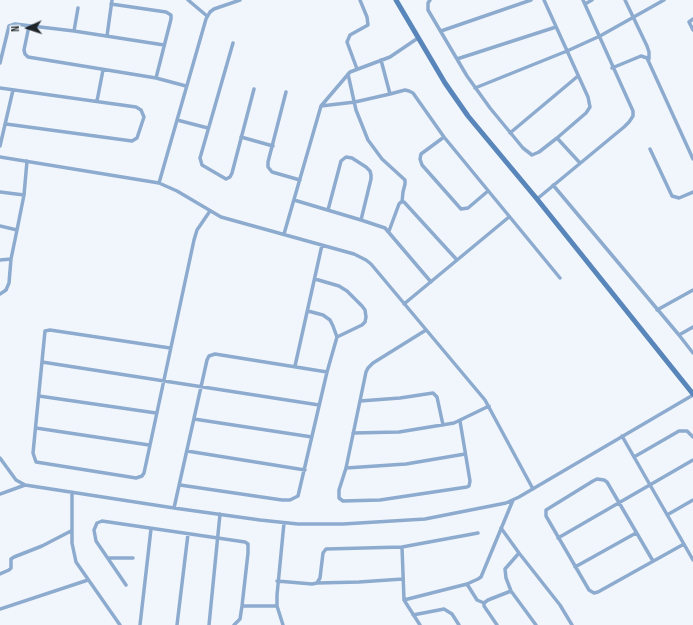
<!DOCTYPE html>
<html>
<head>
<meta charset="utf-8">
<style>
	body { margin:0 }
	#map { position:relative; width:693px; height:625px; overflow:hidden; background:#f1f6fc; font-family:"Sofia Sans Condensed",sans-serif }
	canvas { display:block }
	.north { position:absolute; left:8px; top:8px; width:40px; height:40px; -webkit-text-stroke:3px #f1f6fc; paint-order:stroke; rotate:267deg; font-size:11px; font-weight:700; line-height:16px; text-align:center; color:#1f2429 }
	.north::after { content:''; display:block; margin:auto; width:14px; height:18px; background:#1f2429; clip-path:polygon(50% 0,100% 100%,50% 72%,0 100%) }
</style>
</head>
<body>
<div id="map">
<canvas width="693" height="625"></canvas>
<div class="north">N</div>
</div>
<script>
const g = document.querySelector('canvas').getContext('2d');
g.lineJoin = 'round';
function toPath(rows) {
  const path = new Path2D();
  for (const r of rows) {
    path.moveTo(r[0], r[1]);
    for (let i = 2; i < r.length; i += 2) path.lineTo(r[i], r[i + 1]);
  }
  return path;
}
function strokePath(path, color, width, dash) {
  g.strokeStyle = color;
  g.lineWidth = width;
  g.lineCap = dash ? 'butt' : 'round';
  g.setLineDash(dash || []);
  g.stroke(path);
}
const street = toPath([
	[188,0,207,16],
	[430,0,428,3,428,10,467,76,490,108,523,148,532,155,539,152,557,138,586,113,590,107,588,97,544,0],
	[625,0,647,46,649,52,649,59],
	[111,4,166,12,171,15,171,19,156,78],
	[585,4,592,0],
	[693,19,689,22,693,30],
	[29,26,24,50,25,54,28,57,156,78,186,86],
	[74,31,78,8],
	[441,31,531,0],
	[107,36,112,0],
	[233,43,200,158,202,165,226,179,230,177,232,173,254,89],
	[457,59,556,27],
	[381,60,390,94,405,90,409,91,413,93,444,137,560,278],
	[0,63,9,26,15,24,74,31,164,45],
	[612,68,641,56,647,58,693,159],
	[357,69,347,42,350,35,368,25,367,17,360,0],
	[348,74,356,110,368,140,382,159,405,180,405,184,403,192,402,202],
	[0,88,136,107,141,110,144,117,137,138,132,141,6,124],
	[475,88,567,51,600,36,664,0],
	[286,92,268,162,268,167,272,172,300,180],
	[97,101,103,70],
	[321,106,355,102,390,94],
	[177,120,208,128],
	[510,133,578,76],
	[241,137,273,146],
	[444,137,421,154,420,159,422,165,461,209,468,208,488,191],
	[557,138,580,163],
	[0,146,13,90],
	[650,149,672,196,679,198,693,192],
	[0,157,159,183,177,191,221,217,354,254,366,260,371,264,485,400,533,489],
	[159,183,206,19,210,12,214,9,240,0],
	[553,185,679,335,693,353],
	[0,192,24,195],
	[537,199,624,127,629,122,633,116,633,111,583,0],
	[294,200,361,220,385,228,431,282],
	[328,210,341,161,346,157,352,158,366,167,370,171,371,175,371,179,361,220],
	[0,226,17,230,24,195,27,161],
	[389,231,399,204,401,202,404,202,457,260],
	[284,234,321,106,350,72,390,57,418,38],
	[0,260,11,259],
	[0,294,6,290,9,283,11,259,17,230],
	[404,304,509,217],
	[657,310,693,290],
	[308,311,323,315,330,320,333,326,337,337],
	[426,330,373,363,368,368,366,372,346,468,339,490,339,498,343,501,380,500,467,487,469,486,470,481,460,421],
	[679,335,693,327],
	[170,348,50,330,45,331,33,453,36,462,130,477,136,478,142,476,144,473,194,240,197,230,210,211],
	[42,362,319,405],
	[295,366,322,245],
	[39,396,156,413],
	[360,401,400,398,433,393,437,397,443,425],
	[194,419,312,437],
	[36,428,149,445],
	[353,433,399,432,454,423,489,406],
	[622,436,693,560],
	[187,451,305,470],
	[634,457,679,431,687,431,693,437],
	[0,458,16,480,25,485,174,508,260,520,298,524,343,524,425,519,506,503,519,497,693,395],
	[346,468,406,464,465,454],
	[180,485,282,500,290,500,298,496,327,372,337,337,362,325,365,322,366,317,365,310,362,306,347,291,339,286,315,279],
	[72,492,72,543,76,562,120,625],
	[0,494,25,485],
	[174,508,207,360,209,356,215,354,327,372],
	[667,515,693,500],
	[501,528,519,553],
	[558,538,693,460],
	[402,547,404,600,420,625],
	[108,558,133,558],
	[653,561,607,482,604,480,597,479,593,481,546,510,546,516,589,590,594,593,598,592,684,544],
	[575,567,636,533],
	[0,574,9,570,11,568,11,559,14,557,42,546,71,531],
	[277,581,312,584,317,583,320,578,323,553,326,549,402,547,478,533],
	[317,583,359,582,403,579],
	[467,584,477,600,484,603],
	[126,585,96,541,94,530,97,523,102,521,245,542,248,544,248,553,242,606,240,619,234,625],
	[404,600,467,584,478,579,481,577,513,500],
	[242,606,277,606],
	[0,609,88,580],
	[413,615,444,609,452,614,459,625],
	[140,625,151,529],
	[177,625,188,534],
	[209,625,220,514],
	[283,625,277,606,277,595,284,523],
	[497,625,484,606,484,603,488,600,511,591],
	[536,625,511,591,506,578,505,569,519,553,560,605,572,625]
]);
const secondary = toPath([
	[396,0,445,83,468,116,537,199,693,394]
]);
strokePath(street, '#8dabcf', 3.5);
strokePath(secondary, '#5986ba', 5);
</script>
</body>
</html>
